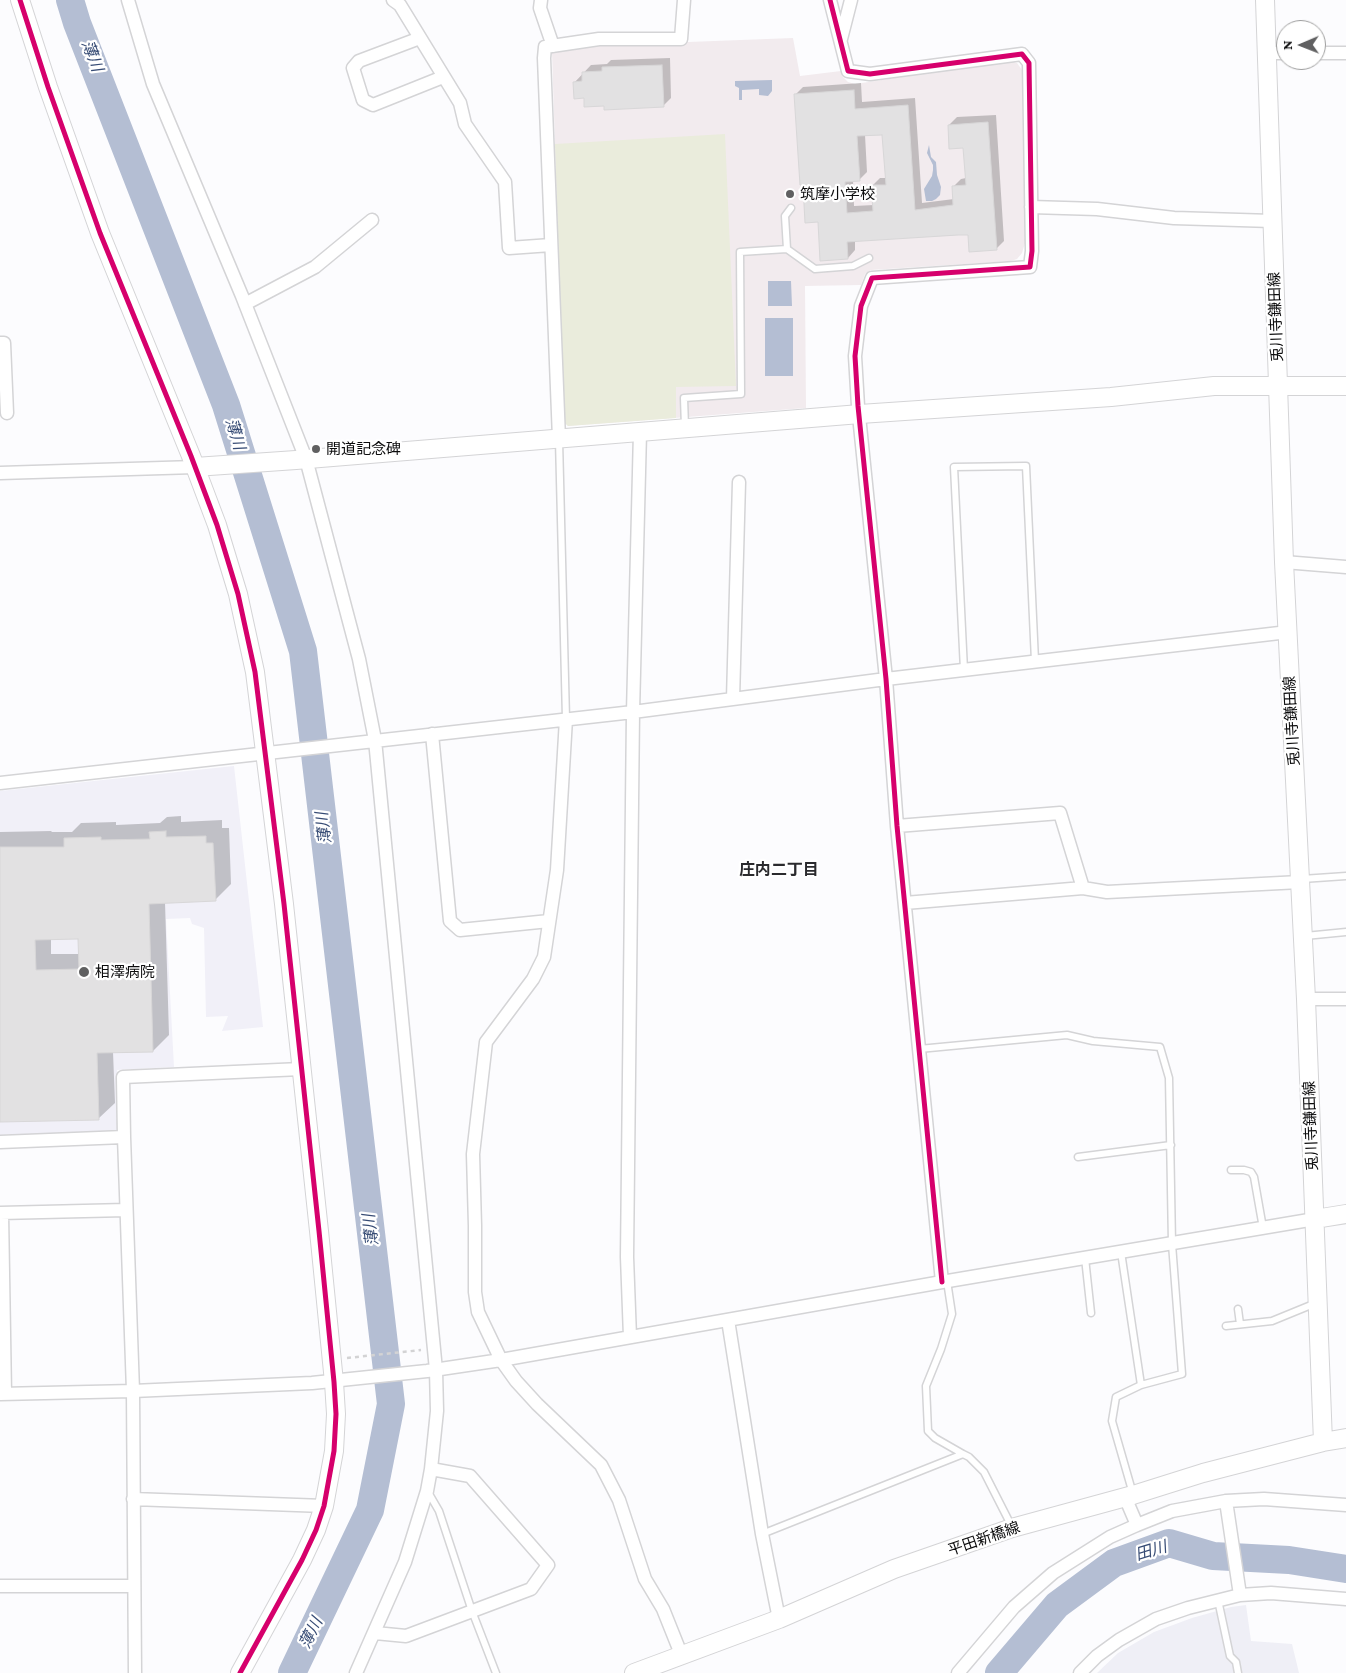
<!DOCTYPE html>
<html>
<head>
<meta charset="utf-8">
<style>
	body { margin:0 }
	#map { position:relative; width:1346px; height:1673px; overflow:hidden; background:#fcfcfe; font-family:"Crimson Pro",serif }
	canvas { display:block }
	.north { position:absolute; left:1276px; top:20px; width:50px; height:50px; box-sizing:border-box; background:#fff; border:1px solid #9e9e9e; border-radius:50%; rotate:269deg; font-size:14px; font-weight:700; line-height:20px; text-align:center; color:#0c0c0d }
	.north::after { content:''; display:block; margin:auto; width:18px; height:22px; background:#606061; clip-path:polygon(50% 0,100% 100%,50% 72%,0 100%) }
</style>
</head>
<body>
<div id="map">
<canvas width="1346" height="1673"></canvas>
<div class="north">N</div>
</div>
<script>
const g = document.querySelector('canvas').getContext('2d');
g.lineJoin = 'round';
function fill(path, color) {
  g.fillStyle = color;
  g.fill(path, 'evenodd');
}
function toPath(rows) {
  const path = new Path2D();
  for (const r of rows) {
    path.moveTo(r[0], r[1]);
    for (let i = 2; i < r.length; i += 2) path.lineTo(r[i], r[i + 1]);
  }
  return path;
}
function strokePath(path, color, width, dash) {
  g.strokeStyle = color;
  g.lineWidth = width;
  g.lineCap = dash ? 'butt' : 'round';
  g.setLineDash(dash || []);
  g.stroke(path);
}
function drawText(font, color, halo, rows, align = 'center') {
  g.font = font + ' "Crimson Pro","Noto Sans JP",serif';
  g.lineWidth = 4.5;
  g.setLineDash([]);
  g.textBaseline = 'middle';
  g.strokeStyle = halo;
  g.fillStyle = color;
  for (const [text, x, y, turn = 0] of rows) {
    g.save();
    g.translate(x, y);
    g.rotate((+turn || 0) * Math.PI / 180);
    g.textAlign = isNaN(turn) ? turn : align;
    if (halo) g.strokeText(text, 0, 0);
    g.fillText(text, 0, 0);
    g.restore();
  }
}
const built = toPath([
	[1246,1605,1251,1641,1292,1644,1299,1673,1097,1673,1118,1653,1154,1632,1192,1618,1231,1607]
]);
const education = toPath([
	[793,38,800,76,841,71,843,77,848,82,855,84,1009,61,1017,63,1022,70,1023,76,1025,243,1022,253,1017,259,1011,261,871,270,865,274,861,285,805,286,806,408,568,426,564,422,552,52,557,47]
]);
const medical = toPath([
	[234,766,263,1027,222,1031,228,1016,206,1017,204,928,192,924,190,918,166,919,174,1067,117,1070,119,1131,0,1135,0,791]
]);
const green = toPath([
	[725,134,736,386,676,387,676,418,568,426,564,422,555,144]
]);
const water = toPath([
	[772,80,772,91,768,96,759,95,759,89,742,90,742,100,739,100,739,88,735,86,735,81],
	[929,145,931,157,936,162,937,175,941,187,940,195,936,199,932,201,926,201,924,189,932,176,933,170,933,165,927,153],
	[768,281,791,281,792,306,768,306],
	[765,318,793,318,793,376,765,376]
]);
const shadow = toPath([
	[670,58,671,98,663,106,605,105,585,97,574,83,591,65,607,64,611,60],
	[861,83,862,102,915,98,922,203,954,199,953,187,961,179,966,178,964,147,949,125,957,117,996,115,1004,241,996,249,969,234,855,240,855,250,848,258,819,221,795,95,803,87],
	[884,133,887,178,880,178,872,186,874,205,854,206,853,180,859,180,867,172,865,135],
	[181,816,181,822,222,820,222,828,229,828,231,884,215,900,165,902,169,1035,153,1051,113,1052,115,1103,99,1118,0,1121,0,832,51,831,52,832,72,832,81,823,116,822,116,825,160,823,167,817],
	[51,938,80,938,80,954,51,954]
]);
const river = toPath([
	[70,0,77,23,226,405,303,651,391,1404,370,1510,292,1673],
	[999,1673,1057,1605,1114,1563,1169,1543,1213,1556,1289,1560,1346,1569]
]);
const building = toPath([
	[662,65,664,107,604,110,604,106,584,107,584,98,574,99,573,82,582,81,582,72,602,71,602,67,662,65],
	[854,90,855,109,908,105,915,210,953,205,952,186,966,185,963,148,949,149,948,125,988,122,997,250,969,252,968,235,958,235,847,242,848,259,820,261,818,222,805,223,803,185,800,185,794,94,854,90],
	[882,135,886,185,871,185,873,211,847,213,845,182,860,181,857,136,882,135],
	[166,831,166,837,206,836,206,843,213,843,216,901,149,904,153,1052,97,1053,99,1120,0,1122,0,847,64,847,64,838,101,837,101,840,150,839,149,832,166,831],
	[78,939,79,969,36,970,35,940,78,939]
]);
const path = toPath([
	[347,1358,421,1350]
]);
const lane = toPath([
	[791,208,785,216,787,249,815,269,853,266,869,258],
	[685,427,684,398,741,394,740,252,787,249],
	[559,440,566,719],
	[964,670,954,467,1026,466,1035,661],
	[1302,879,1346,876],
	[1305,936,1346,932],
	[919,1049,1067,1035,1093,1041,1160,1047,1169,1078,1172,1244,1182,1374,1141,1385,1116,1397,1112,1421,1133,1494],
	[1078,1157,1171,1145],
	[1231,1170,1244,1170,1251,1172,1254,1177,1263,1228],
	[1121,1252,1141,1385],
	[1085,1258,1091,1313],
	[947,1281,952,1314,941,1349,926,1386,928,1431,935,1438,963,1454],
	[1238,1309,1240,1324],
	[1226,1326,1272,1321,1316,1303],
	[428,1492,439,1511,472,1611,496,1673],
	[762,1534,963,1454,969,1457,984,1472,1012,1527],
	[1218,1600,1230,1656,1236,1662,1238,1673]
]);
const street = toPath([
	[128,0,153,84,242,296,306,459,359,659,375,740,436,1370,437,1411,431,1469,427,1491,405,1562,356,1673],
	[393,0,400,5,460,103,465,124,505,182,509,248,551,245],
	[541,0,540,8,553,46],
	[830,0,848,71,870,74,1022,54,1029,63,1032,251,1030,267,872,278,861,306,855,356,858,406,886,679,897,826,942,1282],
	[420,38,359,61,353,68,363,100,373,105,443,77],
	[841,39,851,0],
	[1267,53,1286,53],
	[1316,53,1346,53],
	[1031,207,1097,209,1174,218,1272,221],
	[245,304,315,267,372,220],
	[0,343,4,343,7,413],
	[559,439,544,58,545,47,599,39,681,39,684,0],
	[0,473,195,467],
	[1284,562,1346,567],
	[733,699,739,482],
	[566,719,557,870,544,957,533,979,486,1042,473,1154,475,1226,475,1292,478,1312,501,1360,516,1381,537,1404,601,1465,619,1500,645,1579,663,1609,681,1654],
	[432,734,450,921,460,930,549,921],
	[0,783,633,712,886,679,1288,632],
	[897,826,1060,813,1083,888],
	[905,903,1083,888,1107,892,1300,882],
	[1306,999,1346,999],
	[0,1142,124,1137],
	[0,1213,126,1210],
	[2,1213,5,1394],
	[728,1320,762,1534,779,1619],
	[630,1337,627,1257,633,712,640,432],
	[0,1394,133,1391,312,1383,427,1371,501,1360,942,1282,1315,1219],
	[1125,1497,1137,1525],
	[133,1499,324,1506],
	[1226,1501,1240,1595],
	[0,1586,134,1586],
	[375,1633,406,1636,531,1589,548,1565,470,1476,431,1469],
	[135,1673,133,1391,124,1137,123,1077,301,1069],
	[958,1673,1014,1607,1053,1573,1110,1537,1137,1525,1172,1511,1226,1501,1264,1499,1346,1505],
	[1080,1673,1097,1656,1119,1640,1156,1619,1188,1608,1240,1595,1271,1593,1346,1599]
]);
const secondary = toPath([
	[20,0,48,87,100,233,191,456,217,525,238,594,255,672,284,904,319,1231,334,1382,336,1414,334,1451,324,1506,316,1530,302,1560,240,1673],
	[1265,0,1284,562,1306,999,1323,1442],
	[195,467,296,460,860,414,1111,397,1214,386,1346,386],
	[1315,1219,1346,1214],
	[634,1673,779,1619,894,1569,1012,1528,1133,1495,1203,1473,1323,1442,1346,1438]
]);
const cycleway = toPath([
	[20,0,48,87,100,233,191,456,217,525,238,594,255,672,284,904,319,1231,334,1382,336,1414,334,1451,324,1506,316,1530,302,1560,240,1673],
	[830,0,848,71,870,74,1022,54,1029,63,1032,251,1030,267,872,278,861,306,855,356,858,406,886,679,897,826,942,1282]
]);
const markers = [
	[790,194,5,"#606061"],
	[316,449,5,"#606061"],
	[84,972,6,"#606061"]
];
const poiNames = [
	["筑摩小学校",800,194],
	["開道記念碑",326,449],
	["相澤病院",95,972]
];
const streetNames = [
	["兎川寺鎌田線",1276,317,-92],
	["兎川寺鎌田線",1292,721,-93],
	["兎川寺鎌田線",1311,1126,-92],
	["平田新橋線",984,1539,-19]
];
const waterNames = [
	["薄川",92,56,69],
	["薄川",235,434,73],
	["薄川",324,828,-97],
	["薄川",371,1230,-97],
	["田川",1151,1551,-17],
	["薄川",311,1633,-64]
];
const neighbourhoodNames = [
	["庄内二丁目",779,870]
];
fill(built, '#efeff6');
fill(education, '#f2ebee');
fill(medical, '#f1f0f8');
fill(green, '#eaecdc');
fill(water, '#b4bed3');
fill(shadow, '#0003');
strokePath(river, '#b4bed3', 28);
fill(building, '#e2e1e2');
strokePath(building, '#d8d7d8', 1);
strokePath(lane, '#d4d4d6', 9);
strokePath(street, '#d4d4d6', 15);
strokePath(secondary, '#d4d4d6', 20);
strokePath(path, '#d3d3d4', 2.5, [4, 4]);
strokePath(lane, '#fff', 6);
strokePath(street, '#fff', 12);
strokePath(secondary, '#fff', 18);
strokePath(cycleway, '#d6006c', 5);
for (const [x, y, r, color] of markers) {
  const dot = new Path2D();
  dot.arc(x, y, r, 0, 2 * Math.PI);
  g.fillStyle = color;
  g.fill(dot);
  strokePath(dot, '#fff', 2);
}
drawText('15px', '#0c0c0d', '#fff', poiNames, 'left');
drawText('15px', '#0c0c0d', '#fff', streetNames);
drawText('italic 16px', '#364b74', '#fff', waterNames);
drawText('bold 16px', '#2b2b2e', '#fff', neighbourhoodNames);
</script>
</body>
</html>
